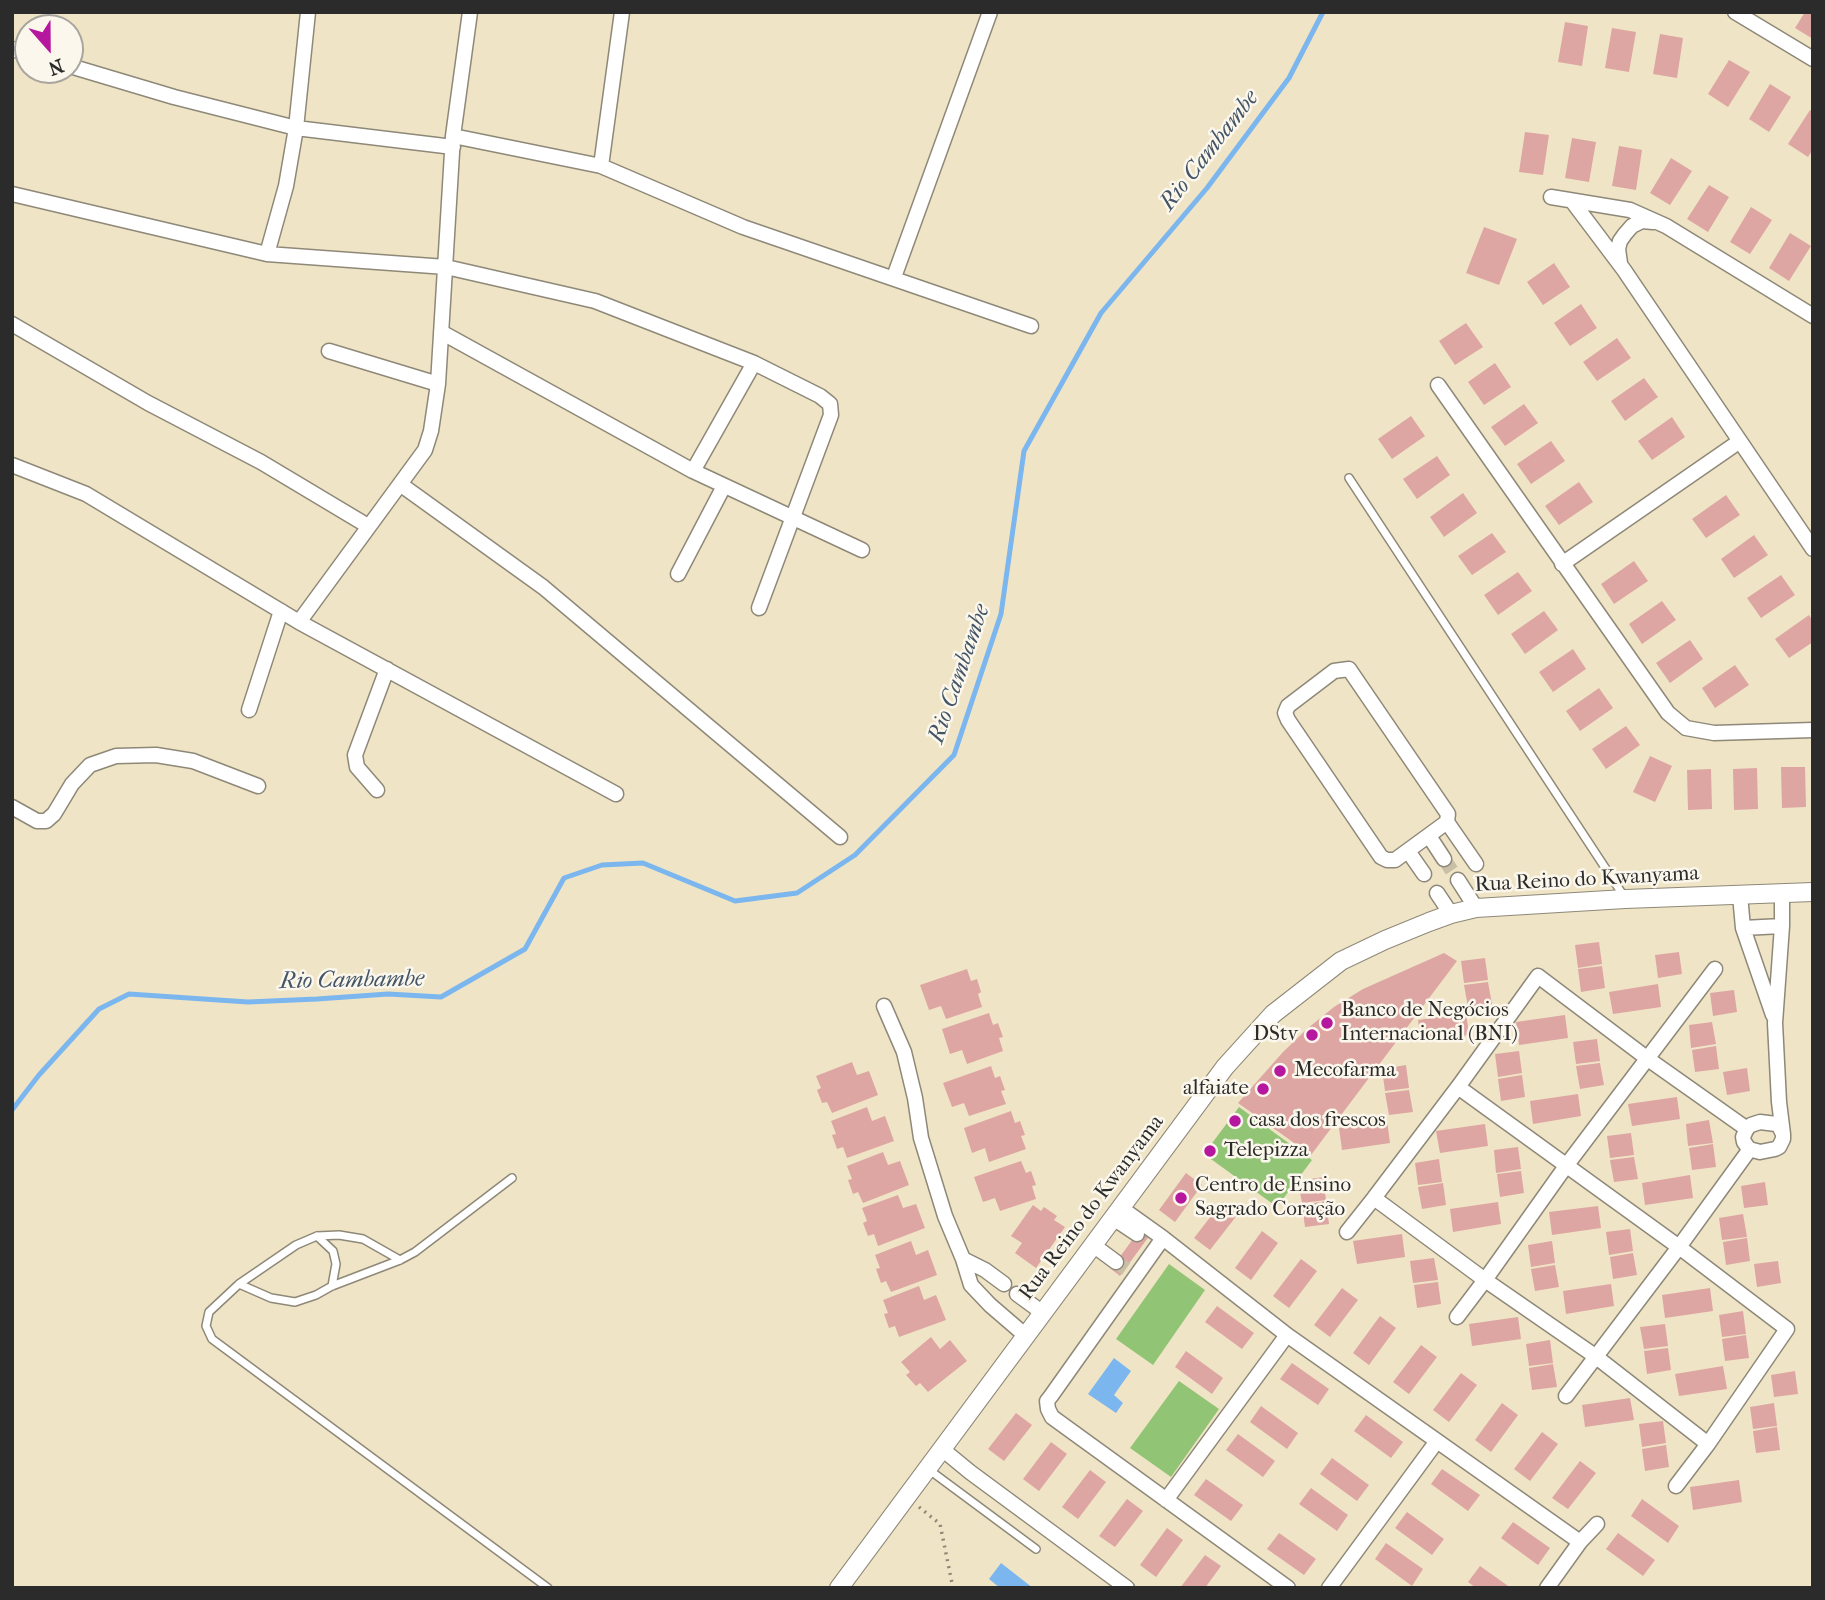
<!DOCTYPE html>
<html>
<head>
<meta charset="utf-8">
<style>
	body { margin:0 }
	#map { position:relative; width:1825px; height:1600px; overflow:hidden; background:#f0e4c6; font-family:"IM FELL French Canon",serif }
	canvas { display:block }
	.frame { position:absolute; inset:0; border:14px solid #2b2b2b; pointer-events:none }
	.north { position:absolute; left:14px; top:14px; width:70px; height:70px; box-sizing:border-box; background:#fbf7ec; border:2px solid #a8a59f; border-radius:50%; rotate:159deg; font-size:19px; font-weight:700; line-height:28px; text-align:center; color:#2b2b2b }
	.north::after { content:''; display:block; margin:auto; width:24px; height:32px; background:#b5179e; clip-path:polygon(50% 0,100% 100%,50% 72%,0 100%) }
</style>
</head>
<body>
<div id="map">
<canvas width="1825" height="1600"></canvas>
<div class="frame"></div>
<div class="north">N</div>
</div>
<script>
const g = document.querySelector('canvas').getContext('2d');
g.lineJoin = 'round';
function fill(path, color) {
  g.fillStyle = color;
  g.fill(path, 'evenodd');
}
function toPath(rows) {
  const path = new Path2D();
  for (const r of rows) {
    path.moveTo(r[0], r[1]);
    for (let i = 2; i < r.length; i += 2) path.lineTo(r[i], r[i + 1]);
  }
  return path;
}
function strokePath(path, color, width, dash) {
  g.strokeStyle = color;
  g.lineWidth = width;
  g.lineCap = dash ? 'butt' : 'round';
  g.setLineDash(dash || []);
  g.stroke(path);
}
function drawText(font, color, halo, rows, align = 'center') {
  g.font = font + ' "IM FELL French Canon",serif';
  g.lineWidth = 5;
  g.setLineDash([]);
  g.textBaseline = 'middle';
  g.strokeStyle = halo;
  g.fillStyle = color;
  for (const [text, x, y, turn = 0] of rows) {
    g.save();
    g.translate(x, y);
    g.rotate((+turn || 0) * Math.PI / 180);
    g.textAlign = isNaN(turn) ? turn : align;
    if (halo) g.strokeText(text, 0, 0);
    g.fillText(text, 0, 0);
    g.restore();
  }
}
const green = toPath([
	[1239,1107,1312,1160,1277,1207,1204,1154],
	[1169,1264,1205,1290,1153,1365,1116,1339],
	[1179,1381,1219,1409,1171,1477,1130,1448]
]);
const water = toPath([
	[1114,1358,1131,1371,1114,1395,1123,1403,1116,1413,1088,1394],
	[1001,1563,1033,1588,1000,1588,989,1579]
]);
const stream = toPath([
	[12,1110,39,1075,99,1009,129,994,248,1002,317,999,388,994,441,997,525,949,564,878,602,865,643,863,735,901,797,893,855,855,954,755,1001,614,1024,451,1101,313,1207,188,1289,78,1323,12]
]);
const building = toPath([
	[1805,12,1813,12,1813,39,1795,28],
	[1565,22,1588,26,1582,66,1558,62],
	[1612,28,1636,32,1629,72,1605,68],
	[1660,34,1683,38,1677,78,1653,74],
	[1729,60,1750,72,1728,107,1708,94],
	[1770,84,1791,97,1769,132,1749,119],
	[1810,110,1813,112,1813,149,1808,157,1788,144],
	[1525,132,1549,135,1543,175,1519,172],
	[1572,138,1596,142,1589,182,1565,178],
	[1619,146,1642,150,1636,190,1612,186],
	[1671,158,1692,171,1670,205,1650,193],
	[1709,185,1729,197,1708,232,1687,219],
	[1751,207,1772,220,1750,254,1730,242],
	[1484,227,1517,239,1499,285,1466,273],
	[1790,233,1811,246,1789,281,1769,268],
	[1554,263,1570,287,1543,305,1527,282],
	[1581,304,1597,328,1570,346,1554,323],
	[1466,323,1483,347,1455,365,1439,341],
	[1617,338,1631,358,1597,381,1583,362],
	[1495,363,1511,387,1484,405,1468,382],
	[1644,378,1658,397,1625,421,1611,401],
	[1524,404,1538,423,1505,446,1491,427],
	[1411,416,1425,436,1392,459,1378,439],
	[1672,417,1685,437,1652,460,1638,441],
	[1551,441,1565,461,1531,484,1517,464],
	[1437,456,1450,475,1417,499,1403,479],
	[1579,482,1593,502,1559,525,1545,506],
	[1463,493,1477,513,1444,537,1430,517],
	[1726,495,1740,515,1706,538,1692,519],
	[1492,533,1506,552,1472,575,1458,556],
	[1754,535,1768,555,1734,578,1721,559],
	[1634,561,1648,581,1614,604,1601,584],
	[1518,572,1532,591,1498,615,1484,595],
	[1781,575,1795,595,1761,618,1747,598],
	[1662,601,1676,620,1642,644,1629,624],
	[1544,611,1558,630,1525,654,1511,634],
	[1809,615,1813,621,1813,642,1789,658,1775,639],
	[1690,640,1703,659,1670,683,1656,663],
	[1573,649,1586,669,1553,692,1539,672],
	[1735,665,1749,685,1715,708,1702,688],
	[1599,688,1613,708,1580,731,1566,711],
	[1626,726,1640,745,1606,769,1592,749],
	[1650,756,1672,766,1655,802,1633,792],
	[1781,767,1805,767,1806,807,1782,808],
	[1757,768,1758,809,1734,810,1733,769],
	[1711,769,1712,809,1688,810,1687,770],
	[1599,942,1602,964,1578,968,1575,945],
	[1679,952,1682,974,1658,978,1655,955],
	[1444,953,1457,961,1311,1155,1238,1103,1283,1052,1308,1028,1334,1007,1363,989],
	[1485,958,1488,980,1464,983,1461,961],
	[1602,966,1605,988,1581,992,1578,969],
	[967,969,971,981,977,979,981,992,978,994,982,1007,946,1019,941,1006,929,1010,920,985],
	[1488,982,1492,1004,1468,1007,1464,985],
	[1658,984,1661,1007,1613,1014,1609,992],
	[1734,990,1737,1012,1713,1016,1710,993],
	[989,1013,993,1025,998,1023,1003,1037,999,1038,1003,1051,967,1064,962,1050,950,1054,942,1029],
	[1466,1013,1469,1035,1421,1042,1418,1020],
	[1565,1015,1568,1038,1519,1045,1516,1022],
	[1712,1022,1716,1044,1691,1048,1689,1025],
	[1597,1039,1600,1061,1576,1064,1573,1042],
	[1716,1046,1719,1069,1695,1072,1692,1050],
	[1519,1051,1522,1073,1498,1077,1495,1054],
	[852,1062,857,1075,869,1071,878,1095,832,1113,827,1102,822,1103,817,1090,821,1088,816,1076],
	[1600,1063,1604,1085,1580,1089,1576,1066],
	[1406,1065,1409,1088,1385,1091,1382,1069],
	[991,1066,995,1078,1000,1076,1005,1090,1001,1091,1006,1104,969,1116,964,1103,952,1107,943,1083],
	[1747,1068,1750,1091,1727,1095,1723,1072],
	[1522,1075,1525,1097,1501,1101,1498,1079],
	[1409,1090,1413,1112,1389,1115,1385,1093],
	[1578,1094,1581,1116,1533,1124,1530,1101],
	[1677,1097,1680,1119,1632,1126,1628,1104],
	[867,1107,872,1121,885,1116,894,1141,847,1158,843,1147,837,1149,832,1135,836,1134,831,1121],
	[1011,1111,1015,1123,1020,1121,1025,1135,1021,1136,1026,1149,989,1162,985,1148,972,1153,964,1128],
	[1387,1120,1390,1143,1342,1150,1339,1128],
	[1709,1120,1713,1143,1688,1146,1686,1124],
	[1485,1124,1488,1146,1440,1153,1436,1131],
	[1631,1133,1634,1155,1610,1158,1607,1136],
	[1713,1144,1716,1167,1692,1170,1689,1148],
	[1518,1147,1521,1169,1496,1173,1494,1150],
	[883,1152,888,1165,900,1161,909,1185,863,1203,858,1192,853,1194,848,1180,852,1179,847,1166],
	[1634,1157,1638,1179,1614,1182,1610,1160],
	[1439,1159,1442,1182,1418,1185,1415,1163],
	[1021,1161,1026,1173,1031,1171,1036,1185,1032,1186,1036,1199,1000,1211,995,1198,983,1202,974,1177],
	[1521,1171,1524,1193,1500,1197,1497,1174],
	[1186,1173,1202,1185,1175,1222,1159,1210],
	[1690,1175,1693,1198,1645,1205,1642,1183],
	[1323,1177,1326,1200,1302,1203,1298,1181],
	[1765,1182,1768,1205,1744,1208,1741,1186],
	[1443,1183,1446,1205,1422,1209,1418,1187],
	[898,1195,903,1208,916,1204,925,1228,878,1246,874,1234,868,1236,863,1223,867,1221,862,1208],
	[1326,1201,1329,1224,1305,1227,1302,1205],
	[1222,1202,1238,1214,1210,1250,1194,1238],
	[1498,1202,1501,1224,1453,1232,1450,1209],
	[1033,1205,1041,1211,1044,1207,1057,1216,1054,1220,1065,1227,1036,1268,1015,1253,1022,1243,1011,1236],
	[1598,1206,1601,1228,1552,1235,1549,1212],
	[1743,1214,1747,1237,1722,1240,1719,1218],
	[1141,1228,1150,1235,1120,1276,1111,1269],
	[1630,1229,1633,1251,1609,1255,1606,1232],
	[1262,1231,1278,1243,1251,1280,1235,1268],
	[1402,1234,1405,1257,1357,1264,1353,1241],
	[1747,1238,1750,1261,1726,1265,1723,1242],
	[911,1241,916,1255,928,1250,937,1275,891,1292,886,1281,881,1283,876,1269,880,1268,875,1255],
	[1552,1241,1555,1263,1531,1267,1528,1245],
	[1633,1253,1637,1275,1613,1279,1610,1257],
	[1434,1258,1438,1280,1413,1283,1410,1261],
	[1301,1259,1317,1271,1289,1308,1273,1296],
	[1778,1261,1781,1283,1757,1287,1754,1264],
	[1555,1265,1559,1287,1535,1291,1531,1269],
	[1438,1282,1441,1304,1417,1308,1414,1285],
	[1611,1284,1614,1306,1566,1314,1563,1291],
	[919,1286,924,1300,936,1295,946,1320,899,1337,895,1326,889,1328,884,1314,888,1313,883,1300],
	[1342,1288,1358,1300,1330,1337,1314,1325],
	[1710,1288,1713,1311,1665,1318,1662,1295],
	[1217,1306,1254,1333,1242,1349,1205,1322],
	[1743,1311,1746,1334,1722,1337,1719,1315],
	[1380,1316,1396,1328,1369,1365,1353,1353],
	[1518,1317,1521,1339,1472,1346,1469,1324],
	[1665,1324,1668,1346,1644,1349,1640,1327],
	[1746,1335,1749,1358,1725,1361,1722,1339],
	[931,1337,940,1349,950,1340,967,1361,928,1392,920,1383,916,1386,906,1375,910,1372,901,1362],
	[1550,1340,1553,1363,1529,1366,1526,1344],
	[1421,1345,1437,1357,1409,1394,1393,1382],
	[1668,1348,1671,1370,1647,1374,1644,1351],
	[1186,1351,1223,1378,1212,1394,1175,1367],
	[1292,1363,1329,1389,1318,1405,1280,1379],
	[1553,1364,1557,1387,1532,1390,1529,1368],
	[1723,1366,1727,1389,1679,1396,1675,1374],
	[1795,1371,1798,1394,1774,1397,1771,1375],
	[1461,1373,1477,1385,1449,1422,1433,1410],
	[1630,1398,1634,1420,1585,1427,1582,1405],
	[1502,1403,1518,1415,1491,1452,1475,1440],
	[1774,1403,1777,1426,1753,1429,1750,1407],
	[1261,1406,1298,1433,1287,1449,1250,1422],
	[1016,1413,1032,1425,1004,1461,988,1449],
	[1366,1415,1403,1442,1391,1458,1354,1431],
	[1663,1421,1666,1443,1642,1447,1639,1424],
	[1777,1427,1780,1450,1756,1453,1753,1431],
	[1542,1432,1558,1444,1530,1481,1514,1469],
	[1238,1434,1275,1461,1263,1477,1226,1450],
	[1051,1442,1067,1454,1039,1491,1023,1479],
	[1666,1445,1669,1467,1645,1471,1642,1449],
	[1332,1458,1369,1485,1357,1501,1320,1474],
	[1580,1461,1596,1473,1568,1509,1552,1498],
	[1442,1469,1480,1495,1468,1511,1431,1484],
	[1090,1470,1106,1482,1078,1519,1062,1507],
	[1206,1479,1243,1505,1231,1521,1194,1495],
	[1739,1480,1742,1502,1693,1510,1690,1487],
	[1311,1488,1348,1515,1337,1531,1299,1504],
	[1127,1499,1143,1511,1115,1547,1099,1536],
	[1642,1499,1679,1526,1668,1543,1631,1516],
	[1407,1512,1444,1539,1432,1555,1395,1528],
	[1513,1522,1550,1548,1538,1565,1501,1538],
	[1167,1528,1183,1540,1156,1577,1140,1565],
	[1279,1533,1316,1559,1304,1575,1267,1549],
	[1618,1533,1655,1560,1643,1576,1606,1549],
	[1386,1543,1423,1569,1412,1586,1375,1559],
	[1205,1555,1221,1566,1205,1588,1180,1588],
	[1480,1566,1511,1588,1476,1588,1468,1582]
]);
const minorTunnel = toPath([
	[1444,859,1458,880],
	[1116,1262,1126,1269]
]);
const path = toPath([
	[919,1507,940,1524,953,1588]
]);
const service = toPath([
	[1349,478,1625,898],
	[317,1236,333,1251,336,1264,332,1286],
	[400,1260,363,1239,339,1235,317,1236,296,1245,239,1284,209,1312,206,1326,212,1339,548,1588],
	[239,1284,271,1298,295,1302,316,1295,332,1286,400,1260,415,1252,512,1178],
	[928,1469,1036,1549]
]);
const minor = toPath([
	[1735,12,1813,59],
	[12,49,28,54],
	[70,66,174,97,296,128,453,147],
	[453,136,601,166,743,227,1031,326],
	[601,166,622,12],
	[12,194,267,254,446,267,595,301,754,363,820,396,830,404,831,415,759,608],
	[1551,197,1630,210,1666,226,1813,316],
	[1572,201,1624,270,1813,549],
	[267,254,286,186,296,128,308,12],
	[1620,263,1618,249,1620,241,1625,234,1632,226,1642,221,1653,222],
	[894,277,990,12],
	[12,324,148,403,261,462,368,526],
	[441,332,693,471,862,550],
	[329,351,438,384],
	[1438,385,1668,713,1686,728,1714,733,1813,730],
	[12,465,86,494,299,622,616,794],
	[693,471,754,363],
	[400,484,543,587,840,837],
	[1562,564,1740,441],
	[678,574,724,486],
	[299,622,425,450,431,431,438,384,453,136,470,12],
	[1349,669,1448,814,1447,822,1395,860,1387,860,1381,857,1288,720,1285,713,1288,706,1334,671,1349,669],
	[249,710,281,611],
	[377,790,357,767,355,755,387,669],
	[12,807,37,821,46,821,54,814,72,784,90,765,116,756,156,755,193,761,258,786],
	[1447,822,1476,864],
	[1429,836,1444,859],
	[1408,851,1424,874],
	[1458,880,1476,908],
	[1437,893,1451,914],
	[1782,893,1782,926,1775,1023,1779,1102,1783,1134,1783,1139,1779,1147,1775,1149,1760,1152,1749,1149,1744,1142,1743,1137,1747,1128,1751,1125,1760,1122,1776,1124,1779,1126,1783,1134],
	[1740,895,1743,928,1773,1015],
	[1743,928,1782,926],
	[884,1006,904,1052,915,1098,921,1138,945,1216,963,1259,971,1285,990,1305,1026,1336],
	[1458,1087,1679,1247,1787,1329,1708,1444],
	[1374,1198,1485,1280,1595,1356,1708,1444,1676,1486],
	[1121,1208,1163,1238,1287,1335,1580,1542],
	[1113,1218,1137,1234],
	[1347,1232,1374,1198,1458,1087,1538,976,1648,1059,1747,1129],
	[1163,1238,1051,1396,1047,1401,1048,1409,1052,1417,1288,1588],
	[1093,1245,1116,1262],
	[963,1259,985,1270,1004,1284],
	[1017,1294,1043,1313],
	[1457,1317,1485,1280,1566,1166,1715,969],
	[1566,1396,1679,1247,1750,1149],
	[942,1449,970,1472,1127,1588],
	[1166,1500,1287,1335],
	[1329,1588,1437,1441],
	[1547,1588,1580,1542,1597,1524]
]);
const tertiary = toPath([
	[839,1588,1225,1067,1273,1014,1341,961,1385,940,1429,922,1451,914,1476,908,1625,899,1813,892]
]);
const markers = [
	[1327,1023,7,"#b5179e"],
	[1312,1035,7,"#b5179e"],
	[1280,1071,7,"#b5179e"],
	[1263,1089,7,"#b5179e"],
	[1235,1121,7,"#b5179e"],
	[1210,1151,7,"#b5179e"],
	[1181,1198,7,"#b5179e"]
];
const streetNames = [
	["Rua Reino do Kwanyama",1587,880,-3],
	["Rua Reino do Kwanyama",1092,1208,-53]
];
const poiNames = [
	["Banco de Negócios",1341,1011],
	["Internacional (BNI)",1341,1035],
	["DStv",1298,1035,"right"],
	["Mecofarma",1294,1071],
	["alfaiate",1249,1089,"right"],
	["casa dos frescos",1249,1121],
	["Telepizza",1224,1151],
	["Centro de Ensino",1195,1186],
	["Sagrado Coração",1195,1210]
];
const waterNames = [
	["Rio Cambambe",1210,151,-52],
	["Rio Cambambe",960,674,-71],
	["Rio Cambambe",352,981,-1]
];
fill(green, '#92c475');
fill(water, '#7bb7ee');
strokePath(stream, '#7bb7ee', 5);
fill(building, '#dda6a3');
strokePath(minorTunnel, '#c9bfa7', 14, [14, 7]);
strokePath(service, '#8e8878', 10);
strokePath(minor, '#8e8878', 17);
strokePath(tertiary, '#8e8878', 20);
strokePath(path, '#8e8878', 3.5, [2, 5]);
strokePath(service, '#fff', 7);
strokePath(minor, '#fff', 14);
strokePath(tertiary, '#fff', 18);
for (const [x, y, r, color] of markers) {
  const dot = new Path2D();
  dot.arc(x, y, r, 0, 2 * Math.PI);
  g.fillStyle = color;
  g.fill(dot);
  strokePath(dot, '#fbf7ec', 2.5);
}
drawText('21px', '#2b2b2b', '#fbf7ec', streetNames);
drawText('21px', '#2b2b2b', '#fbf7ec', poiNames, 'left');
drawText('italic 23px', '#435566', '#fbf7ec', waterNames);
</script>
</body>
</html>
